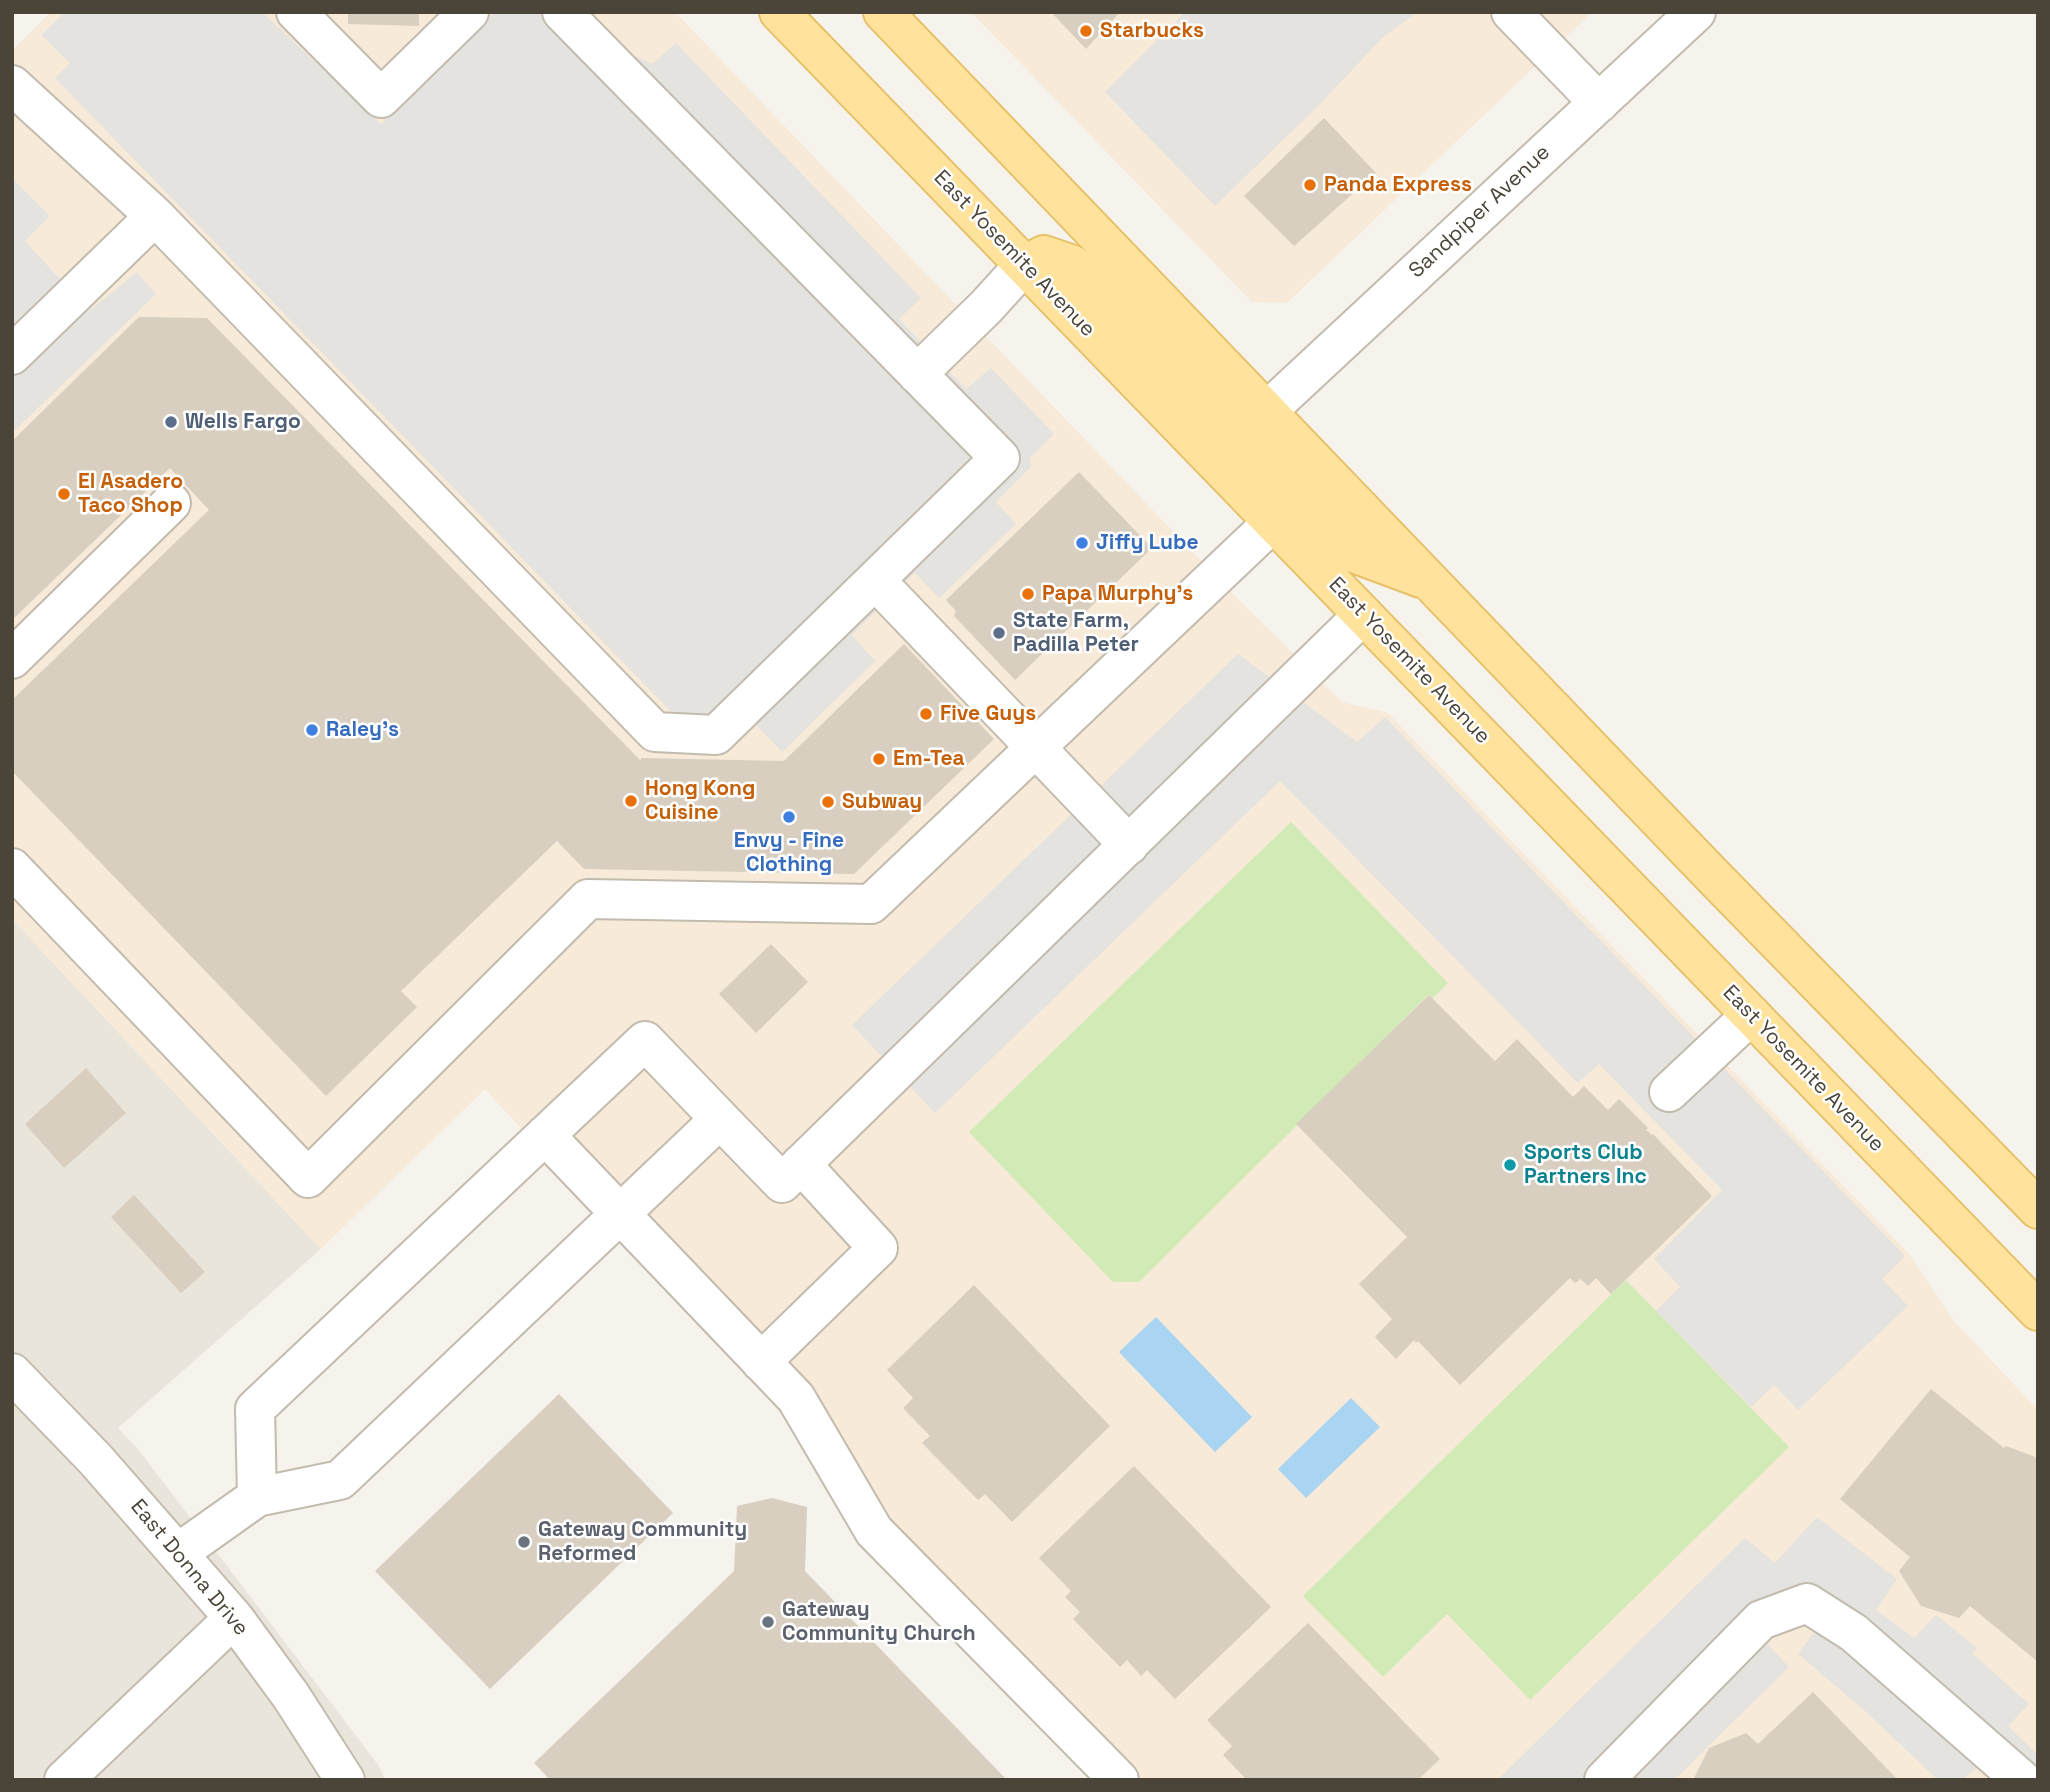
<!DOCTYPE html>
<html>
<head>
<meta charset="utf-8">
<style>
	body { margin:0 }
	#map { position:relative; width:2050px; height:1792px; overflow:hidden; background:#f6f3ec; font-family:"Space Grotesk",sans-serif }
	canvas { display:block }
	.frame { position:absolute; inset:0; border:14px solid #4b4439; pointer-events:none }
</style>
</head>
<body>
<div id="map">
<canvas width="2050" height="1792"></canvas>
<div class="frame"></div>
</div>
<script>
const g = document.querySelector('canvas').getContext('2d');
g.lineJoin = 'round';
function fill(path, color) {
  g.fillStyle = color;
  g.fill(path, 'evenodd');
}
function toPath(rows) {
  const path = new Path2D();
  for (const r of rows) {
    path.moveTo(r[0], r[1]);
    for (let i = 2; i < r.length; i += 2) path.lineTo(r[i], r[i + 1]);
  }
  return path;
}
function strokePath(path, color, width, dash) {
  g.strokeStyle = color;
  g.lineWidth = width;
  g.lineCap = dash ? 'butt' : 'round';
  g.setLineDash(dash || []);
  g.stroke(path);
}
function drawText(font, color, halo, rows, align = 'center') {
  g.font = font + ' "Space Grotesk",sans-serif';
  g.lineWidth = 5;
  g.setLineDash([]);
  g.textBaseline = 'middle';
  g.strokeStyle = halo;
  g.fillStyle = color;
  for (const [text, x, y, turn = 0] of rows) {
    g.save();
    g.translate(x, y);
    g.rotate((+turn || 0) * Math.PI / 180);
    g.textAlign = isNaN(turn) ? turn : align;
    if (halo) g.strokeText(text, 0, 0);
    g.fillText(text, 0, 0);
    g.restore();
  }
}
const residential = toPath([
	[12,919,321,1249,118,1428,138,1449,379,1766,385,1780,12,1780]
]);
const commercial = toPath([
	[51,12,675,12,1238,599,1342,702,1388,713,1910,1255,1954,1321,2038,1410,2038,1780,1139,1780,887,1528,485,1089,321,1249,12,919,12,51],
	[971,12,1592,12,1287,303,1252,302]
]);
const green = toPath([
	[1291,822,1448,983,1433,998,1428,995,1139,1282,1113,1282,969,1132],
	[1626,1280,1789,1447,1530,1700,1447,1614,1383,1677,1303,1596]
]);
const parking = toPath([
	[65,12,262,12,381,124,495,12,539,12,652,64,676,43,921,298,899,319,966,389,991,368,1054,434,1030,458,1031,467,996,502,1016,524,939,598,915,573,852,635,875,661,782,752,728,695,692,733,55,78,70,63,41,35],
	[1185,12,1418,12,1384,36,1320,104,1215,206,1105,92],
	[12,178,50,216,25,241,89,311,137,272,156,294,12,433],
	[1238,654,1357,742,1385,717,1905,1256,1882,1279,1908,1306,1798,1410,1774,1385,1751,1407,1656,1311,1680,1287,1654,1259,1722,1190,1599,1064,1578,1083,1280,781,935,1113,852,1025],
	[1817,1517,1897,1579,1876,1610,1914,1638,1936,1615,1977,1648,1973,1654,2029,1704,2008,1726,2038,1755,2038,1780,1980,1766,1962,1780,1938,1780,1863,1709,1798,1654,1821,1622,1805,1613,1765,1641,1789,1667,1674,1780,1497,1780,1745,1538,1775,1563]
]);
const water = toPath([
	[1156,1317,1252,1417,1215,1452,1119,1352],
	[1351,1398,1380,1427,1306,1498,1278,1469]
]);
const building = toPath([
	[348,12,419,12,419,26,348,24],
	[1051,12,1120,12,1086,49],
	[1324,118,1376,173,1294,246,1244,196],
	[139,317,207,318,641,761,641,758,784,761,904,644,994,739,854,874,584,869,557,841,401,991,417,1007,326,1096,12,771,12,700,209,510,170,468,12,620,12,441],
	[1079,472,1152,548,1015,680,954,616,956,611,946,600],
	[771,944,808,982,756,1033,719,994],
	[1429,995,1495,1061,1517,1039,1573,1097,1584,1086,1608,1110,1619,1099,1648,1128,1646,1130,1652,1135,1653,1134,1712,1196,1611,1294,1596,1278,1588,1286,1581,1279,1575,1283,1570,1278,1460,1385,1418,1341,1416,1343,1414,1340,1396,1359,1375,1337,1392,1319,1359,1284,1407,1237,1296,1124],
	[86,1068,126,1113,64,1168,25,1124],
	[134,1195,205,1272,181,1293,111,1217],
	[974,1285,1110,1426,1012,1522,985,1494,978,1500,922,1443,930,1436,903,1408,913,1398,887,1370],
	[1931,1389,2004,1448,2006,1446,2038,1458,2038,1662,1970,1606,1959,1618,1921,1606,1899,1571,1910,1557,1840,1499],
	[559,1394,673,1513,490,1689,375,1571],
	[1134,1466,1271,1607,1175,1699,1147,1670,1141,1676,1127,1660,1120,1667,1073,1619,1080,1612,1065,1597,1071,1591,1039,1558],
	[772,1498,807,1507,805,1571,1007,1780,550,1780,534,1763,734,1571,737,1506],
	[1308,1623,1440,1759,1418,1780,1247,1780,1223,1755,1232,1746,1207,1720],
	[1813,1692,1898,1780,1693,1780,1709,1748,1746,1733,1758,1744]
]);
const minor = toPath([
	[296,12,381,98,469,12],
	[562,12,1000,458,875,580,1129,845],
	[1511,12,1599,103],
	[12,85,155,216,655,732,716,735,875,580],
	[12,355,155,216],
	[917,374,986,307,1024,265],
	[1266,412,1696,12],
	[12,659,171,503],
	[12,868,308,1178,588,899,871,904,1273,522],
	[1669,1092,1751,1015],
	[720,1119,782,1183,1363,615],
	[545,1135,796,1398,874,1531,1119,1780],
	[761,1362,878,1248,801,1164],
	[12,1373,96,1460,234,1618,291,1696,345,1780],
	[178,1553,257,1497,340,1480,720,1119,645,1041,255,1409,257,1497],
	[64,1780,234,1618],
	[1604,1780,1761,1620,1807,1603,1854,1633,2022,1780]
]);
const major = toPath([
	[779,12,2038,1311],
	[883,12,1709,872,2038,1209],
	[1024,265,1044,255,1073,265,1351,552,1421,578]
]);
const markers = [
	[1086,31,7,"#e8710a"],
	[1310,185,7,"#e8710a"],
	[171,422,7,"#5c6f8a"],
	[64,494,7,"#e8710a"],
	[1082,543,7,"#3f7fe0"],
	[1028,594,7,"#e8710a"],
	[999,633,7,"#5c6f8a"],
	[926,714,7,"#e8710a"],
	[312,730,7,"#3f7fe0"],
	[879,759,7,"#e8710a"],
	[631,801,7,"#e8710a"],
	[828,802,7,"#e8710a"],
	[789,817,7,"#3f7fe0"],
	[1510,1165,7,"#0f9aa8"],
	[524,1542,7,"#6b7280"],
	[768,1622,7,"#6b7280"]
];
const foodNames = [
	["Starbucks",1100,31],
	["Panda Express",1324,185],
	["El Asadero",78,482],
	["Taco Shop",78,506],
	["Papa Murphy's",1042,594],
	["Five Guys",940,714],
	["Em-Tea",893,759],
	["Hong Kong",645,789],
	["Cuisine",645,813],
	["Subway",842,802]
];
const streetNames = [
	["Sandpiper Avenue",1480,212,-43],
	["East Yosemite Avenue",1014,254,46],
	["East Yosemite Avenue",1409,661,46],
	["East Yosemite Avenue",1803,1069,46],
	["East Donna Drive",189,1568,50]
];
const serviceNames = [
	["Wells Fargo",185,422],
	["State Farm,",1013,621],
	["Padilla Peter",1013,645]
];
const shopNames = [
	["Jiffy Lube",1096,543],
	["Raley's",326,730],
	["Envy - Fine",789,841,"center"],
	["Clothing",789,865,"center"]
];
const cultureNames = [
	["Sports Club",1524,1153],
	["Partners Inc",1524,1177]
];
const worshipNames = [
	["Gateway Community",538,1530],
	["Reformed",538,1554],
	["Gateway",782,1610],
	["Community Church",782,1634]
];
fill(residential, '#eae5da');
fill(commercial, '#f7ead8');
fill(green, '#d2eab5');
fill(parking, '#e5e3e0');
fill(water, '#a9d4f2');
fill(building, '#d8cfc1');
strokePath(minor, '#c2bbae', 42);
strokePath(major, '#e6c16a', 42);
strokePath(minor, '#fff', 38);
strokePath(major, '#ffe39c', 38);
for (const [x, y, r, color] of markers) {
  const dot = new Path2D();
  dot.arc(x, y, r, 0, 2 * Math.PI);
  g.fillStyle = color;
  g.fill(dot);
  strokePath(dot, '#fff', 2.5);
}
drawText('bold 21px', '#c56008', '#fff', foodNames, 'left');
drawText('21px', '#4b4439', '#fff', streetNames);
drawText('bold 21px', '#4e5e75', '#fff', serviceNames, 'left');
drawText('bold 21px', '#366cbe', '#fff', shopNames, 'left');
drawText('bold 21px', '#0d838f', '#fff', cultureNames, 'left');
drawText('bold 21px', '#5b616d', '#fff', worshipNames, 'left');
</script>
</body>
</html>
